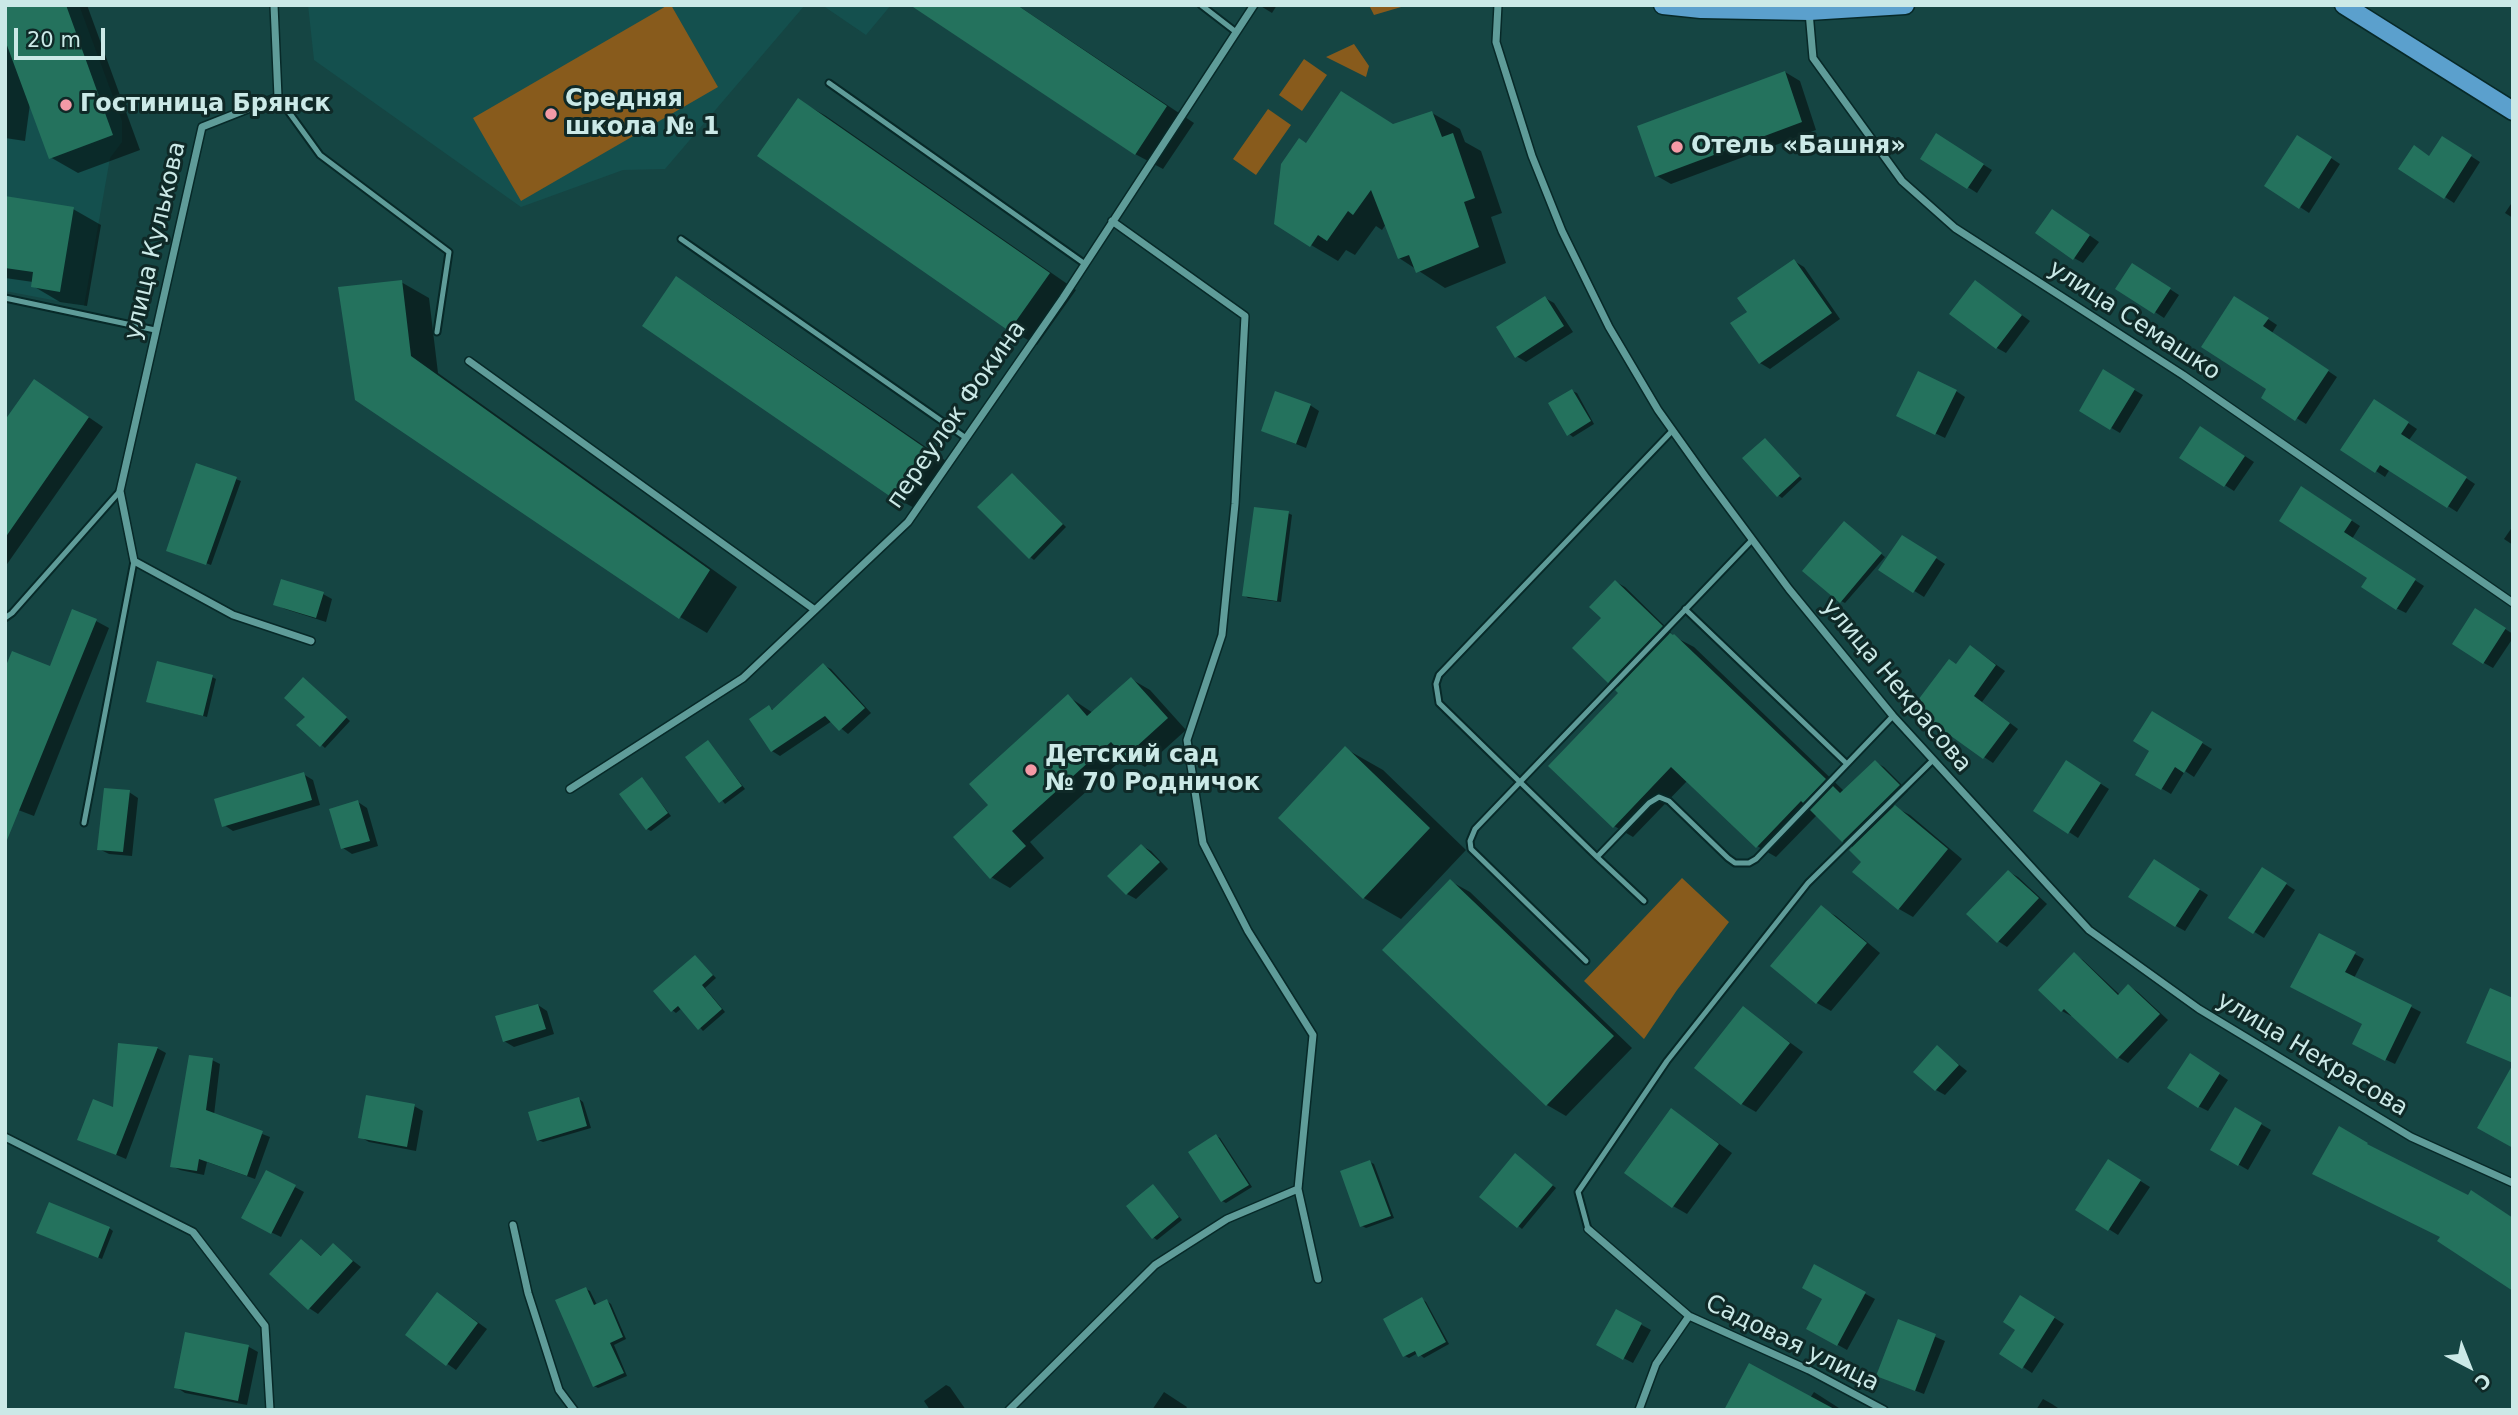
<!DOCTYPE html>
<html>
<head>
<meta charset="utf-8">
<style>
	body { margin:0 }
	#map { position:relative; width:2518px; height:1415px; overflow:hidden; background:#154543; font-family:"DejaVu Sans",sans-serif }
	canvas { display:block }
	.frame { position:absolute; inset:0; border:7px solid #cbe9e7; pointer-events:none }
	.north { position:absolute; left:2434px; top:1331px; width:70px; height:70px; -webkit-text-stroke:5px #0f2927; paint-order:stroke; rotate:138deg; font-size:19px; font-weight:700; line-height:28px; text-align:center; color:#cbe9e7 }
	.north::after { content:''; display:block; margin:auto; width:24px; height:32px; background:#cbe9e7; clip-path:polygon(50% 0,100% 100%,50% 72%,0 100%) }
	.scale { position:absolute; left:14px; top:28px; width:91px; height:32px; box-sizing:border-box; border:4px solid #cbe9e7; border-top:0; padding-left:9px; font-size:21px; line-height:24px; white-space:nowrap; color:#cbe9e7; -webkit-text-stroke:5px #0f2927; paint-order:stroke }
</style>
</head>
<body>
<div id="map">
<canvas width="2518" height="1415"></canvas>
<div class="frame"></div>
<div class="north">С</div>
<div class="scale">20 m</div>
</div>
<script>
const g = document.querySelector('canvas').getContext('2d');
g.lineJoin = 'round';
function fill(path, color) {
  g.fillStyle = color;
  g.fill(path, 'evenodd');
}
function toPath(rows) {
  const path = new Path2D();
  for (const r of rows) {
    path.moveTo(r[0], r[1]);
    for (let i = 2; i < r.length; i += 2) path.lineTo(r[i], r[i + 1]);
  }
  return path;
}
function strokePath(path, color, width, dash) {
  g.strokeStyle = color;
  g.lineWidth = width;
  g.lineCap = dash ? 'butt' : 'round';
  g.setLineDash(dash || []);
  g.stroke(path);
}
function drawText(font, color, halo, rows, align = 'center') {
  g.font = font + ' "DejaVu Sans",sans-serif';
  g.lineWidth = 6;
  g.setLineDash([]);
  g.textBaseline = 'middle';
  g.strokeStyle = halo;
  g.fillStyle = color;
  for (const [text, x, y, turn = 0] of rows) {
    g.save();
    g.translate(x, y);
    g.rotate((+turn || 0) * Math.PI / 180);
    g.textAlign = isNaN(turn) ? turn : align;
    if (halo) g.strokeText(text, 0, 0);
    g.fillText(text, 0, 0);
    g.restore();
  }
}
const built = toPath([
	[5,5,79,5,122,121,122,142,110,158,84,306,5,291],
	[308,5,805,5,665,169,623,170,521,207,314,60],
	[822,5,891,5,866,35]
]);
const green = toPath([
	[668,5,671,5,718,87,521,201,473,118],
	[1369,5,1408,5,1374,15],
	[1354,44,1369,66,1366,77,1326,57],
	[1304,59,1327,75,1302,111,1279,95],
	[1268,109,1291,125,1256,175,1233,159],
	[1682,878,1729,922,1677,990,1644,1039,1584,981]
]);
const shadow = toPath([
	[5,5,87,5,140,150,78,173,50,157,30,104,25,141,5,138],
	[1017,5,1194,123,1163,169,1135,154],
	[1259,5,1277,5,1272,13],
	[1785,72,1800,81,1816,130,1671,184,1657,176],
	[798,100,826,116,1076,290,1037,345,1010,330],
	[1432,113,1460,129,1465,142,1481,151,1502,213,1491,217,1506,263,1445,288,1399,258,1386,224,1382,230,1376,226,1355,255,1346,250,1338,261,1311,245,1307,145,1394,125],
	[1946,141,1992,170,1977,193,1922,158],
	[2307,142,2340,164,2309,213,2300,207],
	[2452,144,2480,162,2454,203,2445,197],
	[5,198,73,209,101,225,87,306,60,302,33,286,33,282,5,278],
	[2513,201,2513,218,2505,213],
	[2062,216,2099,242,2083,263,2074,258],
	[1794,261,1804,267,1840,319,1770,369,1760,363,1733,324,1749,312],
	[2142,271,2179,295,2164,318,2155,312],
	[676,279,704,295,952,465,920,511,892,496,644,326],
	[401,282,429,298,438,373,737,587,707,633,680,617,356,399],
	[1976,282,2030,321,2006,353,1997,348],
	[1545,298,1554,303,1573,332,1526,362,1516,356],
	[2244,303,2277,325,2272,333,2337,377,2306,424,2263,397,2269,389],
	[2104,372,2143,395,2120,433,2081,410],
	[49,390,103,427,5,567,5,423],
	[1572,391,1577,393,1594,424,1573,437,1569,434],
	[1956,391,1965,397,1945,438,1908,420],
	[1310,405,1319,411,1306,448,1263,431],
	[2384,407,2417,429,2409,440,2475,484,2457,512,2390,469,2385,477,2376,471],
	[2210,433,2254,462,2234,491,2181,457],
	[1765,440,1802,479,1782,498,1778,495],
	[197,465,241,481,211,565,170,550],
	[1016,477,1066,527,1034,560,1030,557],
	[2311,494,2360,526,2352,539,2424,586,2406,613,2396,608,2369,577],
	[1288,513,1292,515,1281,602,1248,598,1244,595],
	[1848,526,1885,557,1845,603,1841,601],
	[2513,526,2513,545,2504,539],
	[1911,542,1945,564,1924,597,1881,570],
	[1616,582,1625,587,1671,632,1669,634,1694,647,1844,791,1875,762,1884,767,1908,791,1893,806,1910,815,1962,859,1913,917,1899,909,1854,848,1843,841,1817,815,1776,857,1757,846,1688,780,1633,837,1614,826,1621,693,1620,688,1609,681,1603,618],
	[323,594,332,599,326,622,285,609,275,604],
	[2485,616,2513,634,2513,638,2493,668,2484,663],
	[96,621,109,628,34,816,5,805,51,668],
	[1980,653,2005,671,1982,702,2018,729,1993,763,1984,757,1957,666],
	[823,665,831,669,871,713,848,734,832,721,780,756,772,751,751,720,770,708,774,710],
	[212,677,216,679,207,717,152,703],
	[1131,679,1150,690,1186,730,1145,767,1126,756,1030,842,1044,858,1010,888,991,877,991,805,1069,697,1093,713],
	[308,682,350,721,325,748,299,725,307,717],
	[2153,713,2212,749,2194,777,2185,771,2171,794,2137,774,2152,750],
	[708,742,745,789,725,804,688,757],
	[1346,749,1383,770,1466,850,1401,919,1364,898],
	[2076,768,2109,789,2078,838,2069,832],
	[303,774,313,780,320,805,233,831,224,825],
	[642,779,671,816,651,831,647,829],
	[129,792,138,798,132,856,109,854,99,849],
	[358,802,367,808,378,846,352,854,343,848],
	[1142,846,1151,851,1168,869,1136,899,1127,894],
	[2163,866,2208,895,2185,931,2176,926],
	[2009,872,2018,877,2047,904,2007,947,1998,941],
	[2271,874,2295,890,2264,938,2231,917],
	[1450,881,1470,892,1632,1048,1566,1116,1547,1105],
	[1821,908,1836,916,1880,953,1831,1011,1817,1003,1773,966],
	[2320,935,2364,959,2354,978,2421,1012,2395,1064,2363,1049,2364,1024],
	[2074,954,2083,960,2120,995,2129,986,2138,992,2168,1020,2128,1063,2118,1057,2073,1015,2071,1016,2062,1011],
	[696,957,716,978,705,988,725,1012,703,1031,682,1008,676,1013,672,1010],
	[538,1005,547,1011,554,1034,514,1047,504,1041],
	[1743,1008,1803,1052,1756,1112,1742,1104],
	[1937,1047,1967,1071,1945,1095,1936,1090],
	[157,1048,166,1053,126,1159,79,1139,115,1110],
	[212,1060,220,1064,214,1115,270,1137,255,1179,207,1162,204,1175,180,1170,172,1166],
	[2200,1061,2228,1080,2208,1111,2198,1106],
	[579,1099,583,1102,591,1128,543,1142,538,1140],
	[414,1106,423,1111,416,1151,369,1142,360,1137],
	[2235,1109,2271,1130,2248,1170,2212,1149],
	[1685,1119,1732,1153,1687,1214,1673,1206],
	[1216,1136,1220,1138,1252,1187,1226,1203,1222,1201],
	[1519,1158,1556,1188,1522,1229,1482,1196],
	[1370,1162,1374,1164,1394,1218,1366,1228,1362,1226],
	[2118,1167,2150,1187,2118,1235,2077,1209],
	[267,1172,304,1192,281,1237,252,1223],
	[1153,1186,1182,1220,1157,1240,1153,1237],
	[109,1228,113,1231,102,1259,42,1235],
	[302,1241,323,1257,333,1245,361,1267,318,1314,309,1308],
	[1815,1267,1875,1299,1847,1350,1808,1328,1824,1298],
	[586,1289,590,1291,597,1305,607,1301,611,1304,626,1339,614,1345,627,1376,598,1388,594,1386],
	[1422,1299,1426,1302,1449,1344,1424,1358,1418,1353,1409,1358,1405,1356],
	[447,1300,487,1329,456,1370,407,1335],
	[2030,1302,2064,1324,2032,1373,2002,1353,2017,1330],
	[1616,1311,1651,1330,1633,1363,1598,1345],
	[1899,1321,1945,1341,1924,1394,1887,1380],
	[187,1334,249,1347,258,1352,247,1405,185,1393,176,1387],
	[946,1385,950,1387,966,1410,930,1410,924,1401],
	[1164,1392,1187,1407,1185,1410,1152,1410],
	[1814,1392,1842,1410,1726,1410,1810,1398],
	[2043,1399,2052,1404,2061,1410,2036,1410]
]);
const building = toPath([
	[5,5,66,5,113,135,49,159,5,40],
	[910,5,1017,5,1167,106,1135,155],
	[1785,71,1802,122,1655,177,1637,126],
	[1341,91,1393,124,1432,111,1442,137,1453,133,1475,198,1464,202,1479,247,1416,273,1409,255,1398,259,1371,190,1353,215,1348,211,1327,241,1318,235,1310,247,1274,224,1281,164,1299,138,1306,143],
	[798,98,1050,273,1009,331,757,156],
	[1936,133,1984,164,1967,189,1920,159],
	[2297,135,2332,157,2299,209,2264,186],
	[2442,136,2472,155,2444,199,2398,169,2414,145,2429,156],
	[5,196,74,207,60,292,31,287,33,272,5,268],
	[2052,209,2090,235,2073,260,2035,233],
	[1794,259,1832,313,1759,364,1730,323,1747,312,1737,298],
	[2132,263,2171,288,2154,314,2115,289],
	[676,276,925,448,891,497,642,326],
	[402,280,411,356,710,570,679,619,355,400,338,287],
	[1975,280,2022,315,1996,349,1949,314],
	[1545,296,1564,326,1515,358,1496,327],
	[2234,296,2269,318,2263,326,2329,370,2295,421,2261,398,2266,389,2201,347],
	[2103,369,2135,389,2110,430,2079,411],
	[1918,371,1957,390,1935,435,1896,416],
	[34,379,89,417,5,538,5,420],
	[1572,389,1591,421,1567,436,1548,403],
	[1275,391,1311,404,1296,444,1261,431],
	[2374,399,2409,422,2401,434,2467,477,2447,508,2380,465,2375,473,2340,450],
	[2200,426,2245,456,2224,487,2179,458],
	[1765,438,1800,476,1777,497,1742,458],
	[196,463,237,477,206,565,166,551],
	[1012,473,1063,524,1029,559,977,507],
	[2301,486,2352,520,2344,532,2416,579,2396,610,2361,587,2367,578,2279,521],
	[1254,507,1289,511,1277,601,1242,596],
	[1844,521,1882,553,1840,603,1802,571],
	[1902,535,1937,557,1913,593,1878,570],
	[281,579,324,592,316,618,273,605],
	[1615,580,1663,626,1608,683,1572,648,1601,618,1589,607],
	[2475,608,2506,628,2483,664,2452,644],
	[72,609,97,619,5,845,5,668,12,651,50,666],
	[1670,633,1673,635,1674,634,1826,779,1803,803,1801,801,1756,848,1671,767,1613,828,1548,766,1618,693,1615,690],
	[1970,645,1996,665,1974,696,2010,723,1983,759,1912,708,1949,659,1956,664],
	[157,661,213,675,203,716,146,702],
	[823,663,865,708,839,731,825,716,771,752,749,719,769,705,772,710],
	[303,677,347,717,320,747,296,725,305,717,284,698],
	[1131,677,1168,718,1125,757,1111,742,1012,831,1026,846,990,879,953,837,988,805,969,784,1068,694,1087,716],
	[2152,711,2203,742,2184,773,2175,767,2161,790,2135,775,2149,751,2133,741],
	[708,740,742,786,719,803,685,757],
	[1345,746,1430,828,1363,899,1278,818],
	[1875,760,1900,785,1842,842,1810,810,1833,786,1840,793],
	[2066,760,2101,783,2068,834,2033,811],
	[304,772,312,800,222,827,214,799],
	[642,777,668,813,646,830,619,794],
	[104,788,130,790,123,852,97,850],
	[358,800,370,841,341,849,329,809],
	[1895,805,1948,849,1898,910,1852,872,1861,862,1849,850],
	[1141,844,1160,862,1126,895,1107,876],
	[2154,859,2200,889,2175,927,2128,897],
	[2262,867,2287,883,2253,934,2228,918],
	[2008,870,2039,898,1997,943,1966,914],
	[1450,879,1614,1036,1546,1106,1382,950],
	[1821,905,1867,943,1816,1004,1770,966],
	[2319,933,2356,952,2345,972,2412,1005,2385,1061,2352,1044,2362,1024,2290,987],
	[2074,952,2118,995,2128,984,2160,1014,2117,1059,2064,1009,2061,1012,2038,990],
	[695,955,713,975,702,985,722,1009,698,1030,678,1006,671,1012,653,991],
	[2490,988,2513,998,2513,1063,2466,1043],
	[538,1004,546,1029,503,1042,495,1016],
	[1743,1006,1790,1043,1741,1105,1694,1068],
	[118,1043,158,1047,116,1155,77,1140,93,1099,113,1107],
	[1937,1045,1959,1065,1935,1091,1913,1072],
	[2190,1053,2220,1073,2198,1108,2167,1088],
	[189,1055,213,1058,206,1110,263,1131,247,1176,199,1159,197,1171,170,1167],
	[2513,1064,2513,1148,2477,1128],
	[366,1095,415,1104,407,1147,358,1138],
	[579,1097,587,1126,537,1141,528,1112],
	[2235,1107,2262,1123,2238,1166,2210,1150],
	[1671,1108,1719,1144,1672,1208,1624,1173],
	[2339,1126,2368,1143,2367,1144,2468,1195,2471,1190,2513,1218,2513,1291,2437,1241,2440,1237,2312,1174],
	[1216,1134,1249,1185,1221,1202,1188,1152],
	[1515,1153,1553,1185,1517,1228,1479,1197],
	[2108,1159,2141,1180,2108,1231,2075,1210],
	[1370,1160,1391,1216,1360,1227,1340,1171],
	[266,1170,296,1185,271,1234,241,1218],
	[1153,1184,1179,1217,1152,1239,1126,1206],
	[49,1202,110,1227,98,1258,36,1233],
	[301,1239,321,1256,333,1243,353,1261,308,1310,269,1274],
	[1814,1264,1866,1292,1837,1346,1806,1329,1822,1299,1802,1288],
	[586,1287,594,1305,607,1299,623,1337,610,1343,624,1373,593,1387,555,1300],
	[437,1292,478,1323,446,1366,405,1335],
	[2020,1295,2055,1317,2022,1369,1999,1354,2015,1330,2003,1322],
	[1422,1297,1446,1342,1418,1357,1415,1351,1403,1357,1383,1319],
	[1616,1309,1642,1323,1623,1360,1596,1345],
	[1898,1319,1936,1334,1915,1391,1876,1376],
	[185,1332,249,1345,238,1401,174,1388],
	[1749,1363,1836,1410,1724,1410]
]);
const service = toPath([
	[1201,5,1236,32],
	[829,83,1085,264],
	[278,97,320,155,449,252,437,332],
	[681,239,966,438],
	[5,298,155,330],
	[1752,540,1520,782,1597,857,1649,803,1659,797,1669,801,1728,858,1735,863,1749,863,1756,859,1893,716],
	[1685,609,1847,764],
	[5,618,12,613,120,491],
	[84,823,134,561],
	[1597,857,1644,901],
	[1586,961,1471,849,1470,841,1475,829,1520,782,1439,703,1436,684,1439,675,1672,431],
	[1588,1229,1578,1192,1667,1061,1808,883,1932,761]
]);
const minor = toPath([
	[274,5,278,97,202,127,120,491,134,561,233,615,311,641],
	[1498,5,1496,42,1532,156,1562,231,1609,327,1658,410,1705,476,1789,589,1893,716,2089,930,2199,1009,2411,1137,2513,1183],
	[1809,12,1813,58,1902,181,1955,228,2183,375,2513,603],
	[1112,221,1245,316,1235,504,1222,635,1187,740,1203,843,1248,931,1313,1035,1298,1189,1318,1279],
	[469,361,815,610],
	[570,789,743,678,908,522,1063,298,1254,5],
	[5,1137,193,1232,265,1326,270,1410],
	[513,1225,528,1293,559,1390,574,1410],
	[1588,1229,1689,1316,1809,1370,1884,1410],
	[1009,1410,1155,1265,1227,1219,1298,1189],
	[1639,1410,1656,1364,1689,1316]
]);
const primary = toPath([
	[1663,5,1701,9,1809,11,1905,5],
	[2344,5,2513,111]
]);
const markers = [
	[66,105,7,"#f49aa6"],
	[551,114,7,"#f49aa6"],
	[1677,147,7,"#f49aa6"],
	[1031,770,7,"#f49aa6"]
];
const poiNames = [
	["Средняя",565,100],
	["школа № 1",565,128],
	["Гостиница Брянск",80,105],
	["Отель «Башня»",1691,147],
	["Детский сад",1045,756],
	["№ 70 Родничок",1045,784]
];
const streetNames = [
	["улица Кулькова",156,241,-77],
	["улица Семашко",2134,321,33],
	["переулок Фокина",957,415,-55],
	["улица Некрасова",1896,686,50],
	["улица Некрасова",2312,1055,31],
	["Садовая улица",1792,1344,26]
];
fill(built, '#14504e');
fill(green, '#885b1c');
fill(shadow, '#0007');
fill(building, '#24725d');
strokePath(service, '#072928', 9);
strokePath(minor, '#072928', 10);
strokePath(primary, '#072928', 21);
strokePath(service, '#5f9c99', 5);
strokePath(minor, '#5f9c99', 7);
strokePath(primary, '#5ba0cd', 18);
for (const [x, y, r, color] of markers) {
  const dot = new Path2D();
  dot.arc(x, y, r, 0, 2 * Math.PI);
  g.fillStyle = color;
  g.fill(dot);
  strokePath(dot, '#0f2927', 2.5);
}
drawText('bold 24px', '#cbe9e7', '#0f2927', poiNames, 'left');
drawText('24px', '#cbe9e7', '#0f2927', streetNames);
</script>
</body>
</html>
